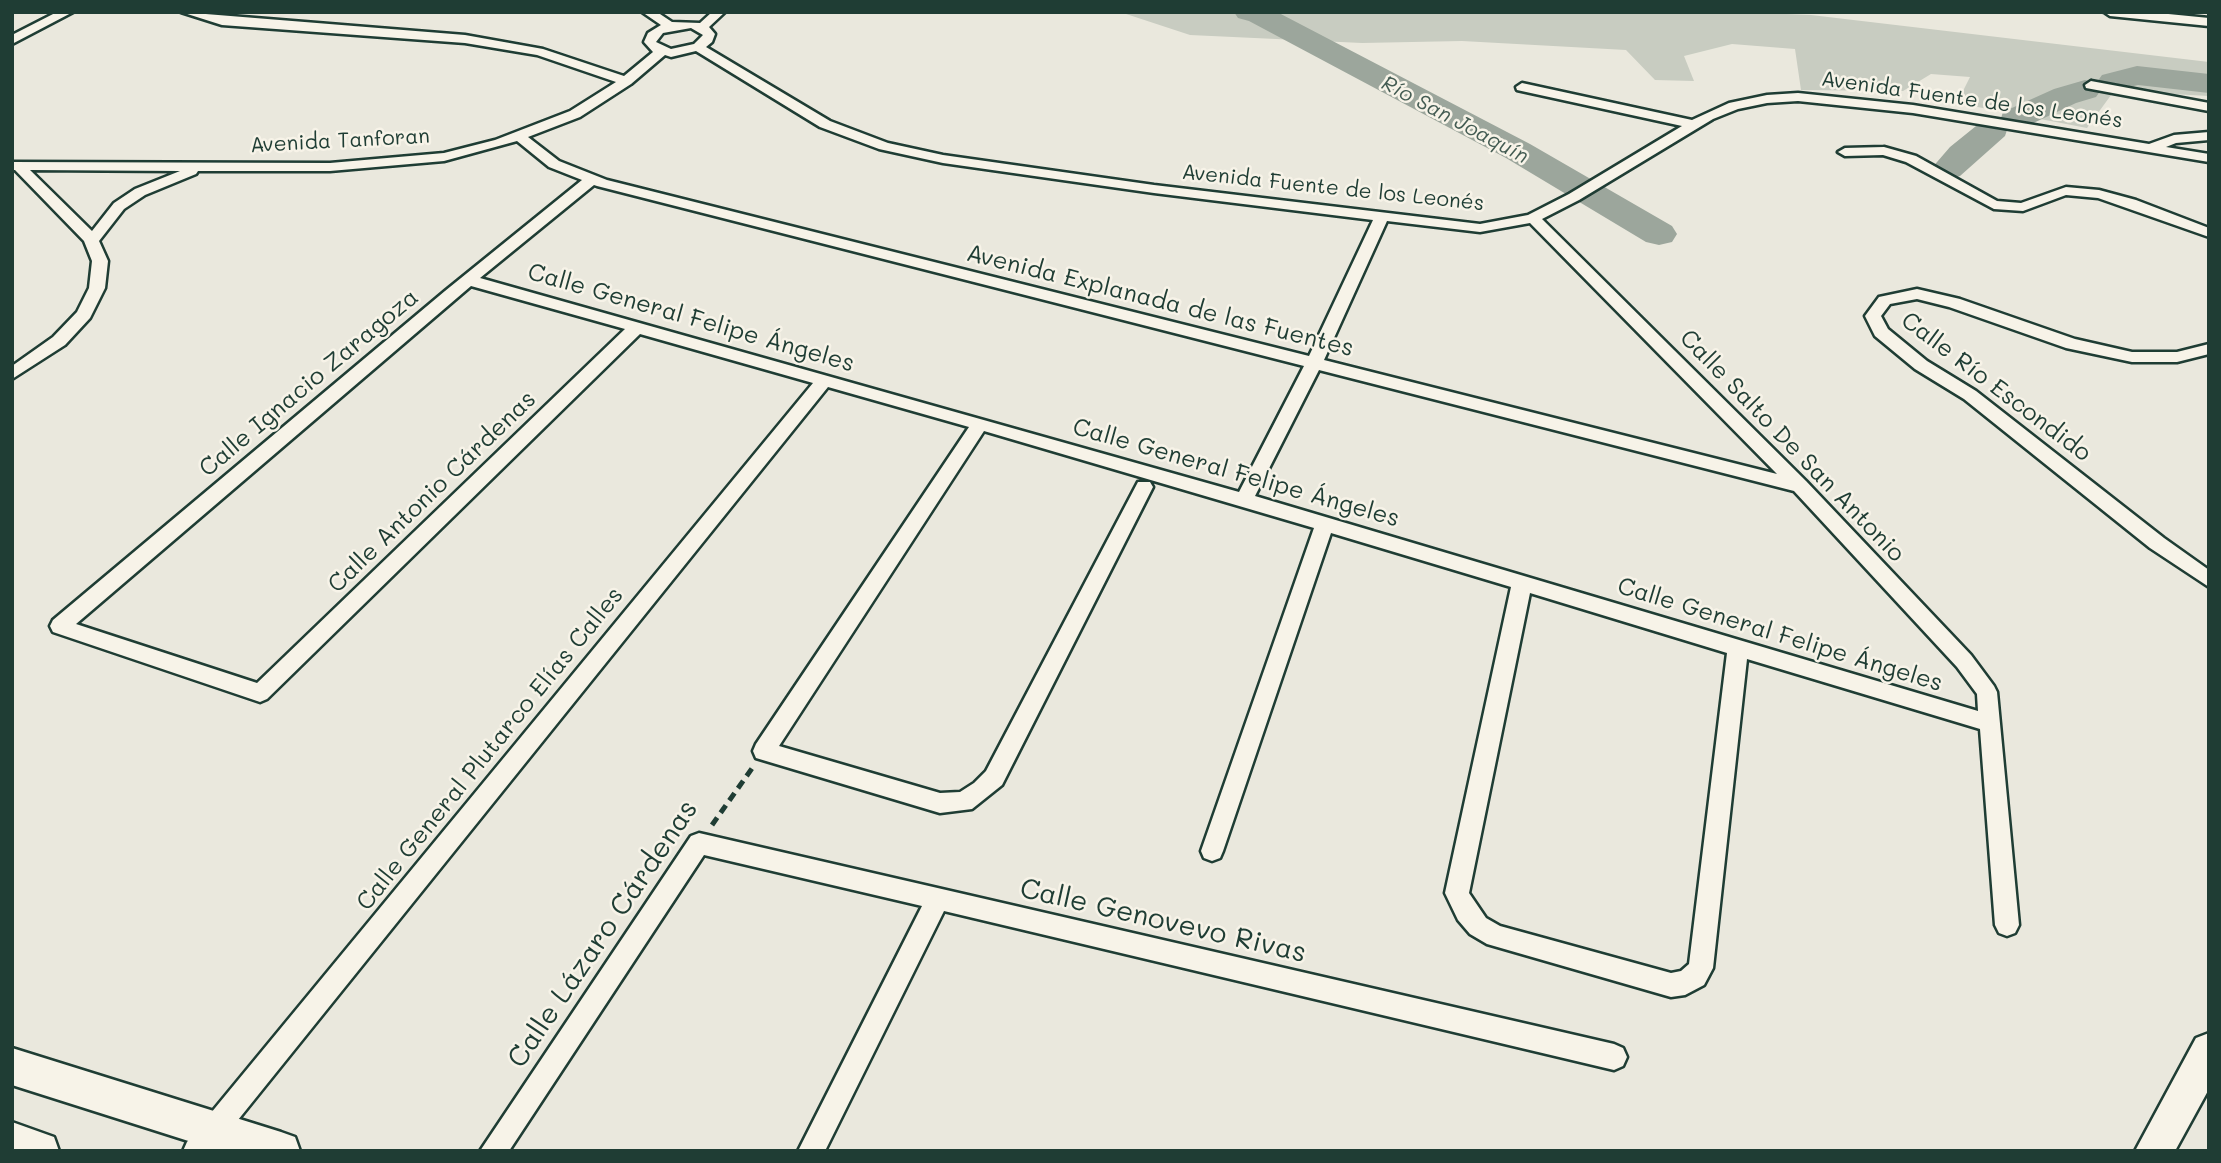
<!DOCTYPE html>
<html>
<head>
<meta charset="utf-8">
<style>
	body { margin:0 }
	#map { position:relative; width:2221px; height:1163px; overflow:hidden; background:#eae8dd; font-family:Mali,sans-serif }
	canvas { display:block }
	.frame { position:absolute; inset:0; border:14px solid #1f3d34; pointer-events:none }
</style>
</head>
<body>
<div id="map">
<canvas width="2221" height="1163"></canvas>
<div class="frame"></div>
</div>
<script>
const g = document.querySelector('canvas').getContext('2d');
g.lineJoin = 'round';
function fill(path, color) {
  g.fillStyle = color;
  g.fill(path, 'evenodd');
}
function toPath(rows) {
  const path = new Path2D();
  for (const r of rows) {
    path.moveTo(r[0], r[1]);
    for (let i = 2; i < r.length; i += 2) path.lineTo(r[i], r[i + 1]);
  }
  return path;
}
function strokePath(path, color, width, dash) {
  g.strokeStyle = color;
  g.lineWidth = width;
  g.lineCap = dash ? 'butt' : 'round';
  g.setLineDash(dash || []);
  g.stroke(path);
}
function drawText(font, color, halo, rows, align = 'center') {
  g.font = font + ' Mali,sans-serif';
  g.lineWidth = 5;
  g.setLineDash([]);
  g.textBaseline = 'middle';
  g.strokeStyle = halo;
  g.fillStyle = color;
  for (const [text, x, y, turn = 0] of rows) {
    g.save();
    g.translate(x, y);
    g.rotate((+turn || 0) * Math.PI / 180);
    g.textAlign = isNaN(turn) ? turn : align;
    if (halo) g.strokeText(text, 0, 0);
    g.fillText(text, 0, 0);
    g.restore();
  }
}
const green = toPath([
	[1120,12,1739,12,1811,15,2209,62,2209,96,2114,91,2087,128,1957,103,1970,77,1931,74,1903,91,1801,90,1795,49,1732,44,1684,56,1694,81,1655,80,1626,50,1462,41,1362,43,1190,35]
]);
const river = toPath([
	[1234,12,1277,12,1530,144,1672,226,1677,234,1672,242,1659,245,1646,242,1506,158,1249,21,1238,18,1234,12],
	[2137,66,2209,74,2209,93,2138,85,2113,91,2102,89,2097,82,2102,75,2137,66],
	[2085,80,2096,83,2101,90,2096,97,2076,103,2027,126,2015,129,2008,127,2005,136,1960,176,1948,179,1936,176,1931,169,1950,147,1981,122,1993,119,2000,121,2003,112,2054,89,2085,80]
]);
const path = toPath([
	[712,825,753,767]
]);
const street = toPath([
	[57,12,73,12,12,44,12,35,57,12],
	[181,12,465,35,543,49,624,76,653,52,644,42,648,33,661,25,642,12,657,12,672,22,700,23,712,12,725,12,709,27,715,34,712,42,706,47,830,121,888,143,943,155,1154,185,1480,224,1528,215,1569,194,1682,126,1517,90,1516,87,1522,83,1692,120,1729,103,1767,95,1798,93,1913,105,2149,144,2174,135,2209,132,2209,140,2176,143,2166,147,2209,154,2209,162,1913,113,1798,101,1767,103,1738,109,1713,119,1579,200,1542,219,1806,481,1971,655,1994,686,1997,692,2019,925,2015,933,2007,936,1999,933,1995,925,1980,729,1747,659,1713,968,1704,985,1685,995,1671,997,1487,944,1470,934,1458,920,1445,893,1511,587,1331,533,1223,851,1220,858,1212,861,1204,858,1201,851,1314,528,984,431,779,746,940,793,960,792,974,783,986,771,1138,482,1150,482,1153,487,1002,785,972,809,940,813,756,758,753,751,756,744,969,427,828,387,213,1151,183,1151,187,1142,813,383,640,334,267,699,260,702,53,632,50,626,53,620,445,291,582,180,549,167,517,141,444,161,330,171,198,171,196,174,145,195,124,209,99,241,108,261,105,288,90,318,65,345,12,379,12,366,53,337,77,312,89,288,92,261,84,241,15,170,12,170,12,162,330,163,444,153,495,140,570,111,616,82,537,55,465,43,222,25,181,12],
	[691,28,703,35,694,44,671,49,656,42,663,33,691,28],
	[696,51,820,127,879,149,943,163,1154,193,1373,220,1309,356,607,180,559,161,528,137,580,117,631,84,665,55,671,57,696,51],
	[30,170,180,171,135,189,114,203,92,231,30,170],
	[594,185,597,186,1304,366,1239,492,480,278,594,185],
	[1387,221,1480,232,1530,223,1777,474,1324,360,1387,221],
	[471,286,625,329,257,683,76,624,471,286],
	[1319,370,1794,491,1957,667,1977,694,1978,711,1255,496,1319,370],
	[1530,593,1727,653,1689,964,1681,971,1671,973,1500,926,1486,918,1469,893,1530,593],
	[2104,12,2148,12,2209,18,2209,26,2110,16,2104,12],
	[2091,81,2209,103,2209,111,2086,88,2085,85,2091,81],
	[1884,147,1916,156,1997,201,2021,203,2066,187,2099,190,2136,200,2209,228,2209,237,2098,198,2066,195,2023,211,1994,209,1906,162,1883,155,1845,156,1838,152,1845,148,1884,147],
	[1917,289,1960,299,2075,339,2132,352,2177,352,2209,344,2209,354,2177,362,2132,362,2066,348,1949,307,1917,299,1890,304,1881,316,1888,329,1927,361,1976,391,2164,538,2209,570,2209,587,2150,548,1964,399,1915,369,1875,336,1865,316,1879,297,1917,289],
	[699,833,1614,1044,1623,1048,1627,1057,1623,1066,1614,1070,944,911,825,1151,798,1151,922,906,704,855,509,1151,480,1151,691,836,699,833]
]);
const secondary = toPath([
	[2209,1033,2209,1089,2175,1151,2135,1151,2196,1038,2209,1033],
	[12,1048,281,1132,295,1137,300,1151,220,1151,12,1085,12,1048],
	[12,1122,54,1137,59,1151,12,1151,12,1122]
]);
const farStreetnames = [
	["Avenida Fuente de los Leonés",1972,100,8],
	["Avenida Tanforan",340,141,-3],
	["Avenida Fuente de los Leonés",1333,188,6]
];
const farWaternames = [
	["Río San Joaquín",1455,120,28]
];
const streetNames = [
	["Avenida Explanada de las Fuentes",1160,301,14],
	["Calle General Felipe Ángeles",691,318,16],
	["Calle Ignacio Zaragoza",309,383,-40],
	["Calle Río Escondido",1996,387,37],
	["Calle Salto De San Antonio",1792,446,46],
	["Calle General Felipe Ángeles",1236,473,16],
	["Calle Antonio Cárdenas",432,492,-44],
	["Calle General Felipe Ángeles",1780,635,17],
	["Calle General Plutarco Elías Calles",490,749,-51]
];
const nearStreetnames = [
	["Calle Genovevo Rivas",1163,921,13],
	["Calle Lázaro Cárdenas",603,934,-56]
];
fill(green, '#c8ccc1');
fill(river, '#9ca69c');
strokePath(street, '#1f3d34', 5);
strokePath(secondary, '#1f3d34', 5);
strokePath(path, '#1f3d34', 5, [9, 6]);
fill(street, '#f7f3e8');
fill(secondary, '#f7f3e8');
drawText('21px', '#1f3d34', '#f7f3e8', farStreetnames);
drawText('italic 21px', '#445c53', '#f7f3e8', farWaternames);
drawText('24px', '#1f3d34', '#f7f3e8', streetNames);
drawText('28px', '#1f3d34', '#f7f3e8', nearStreetnames);
</script>
</body>
</html>
